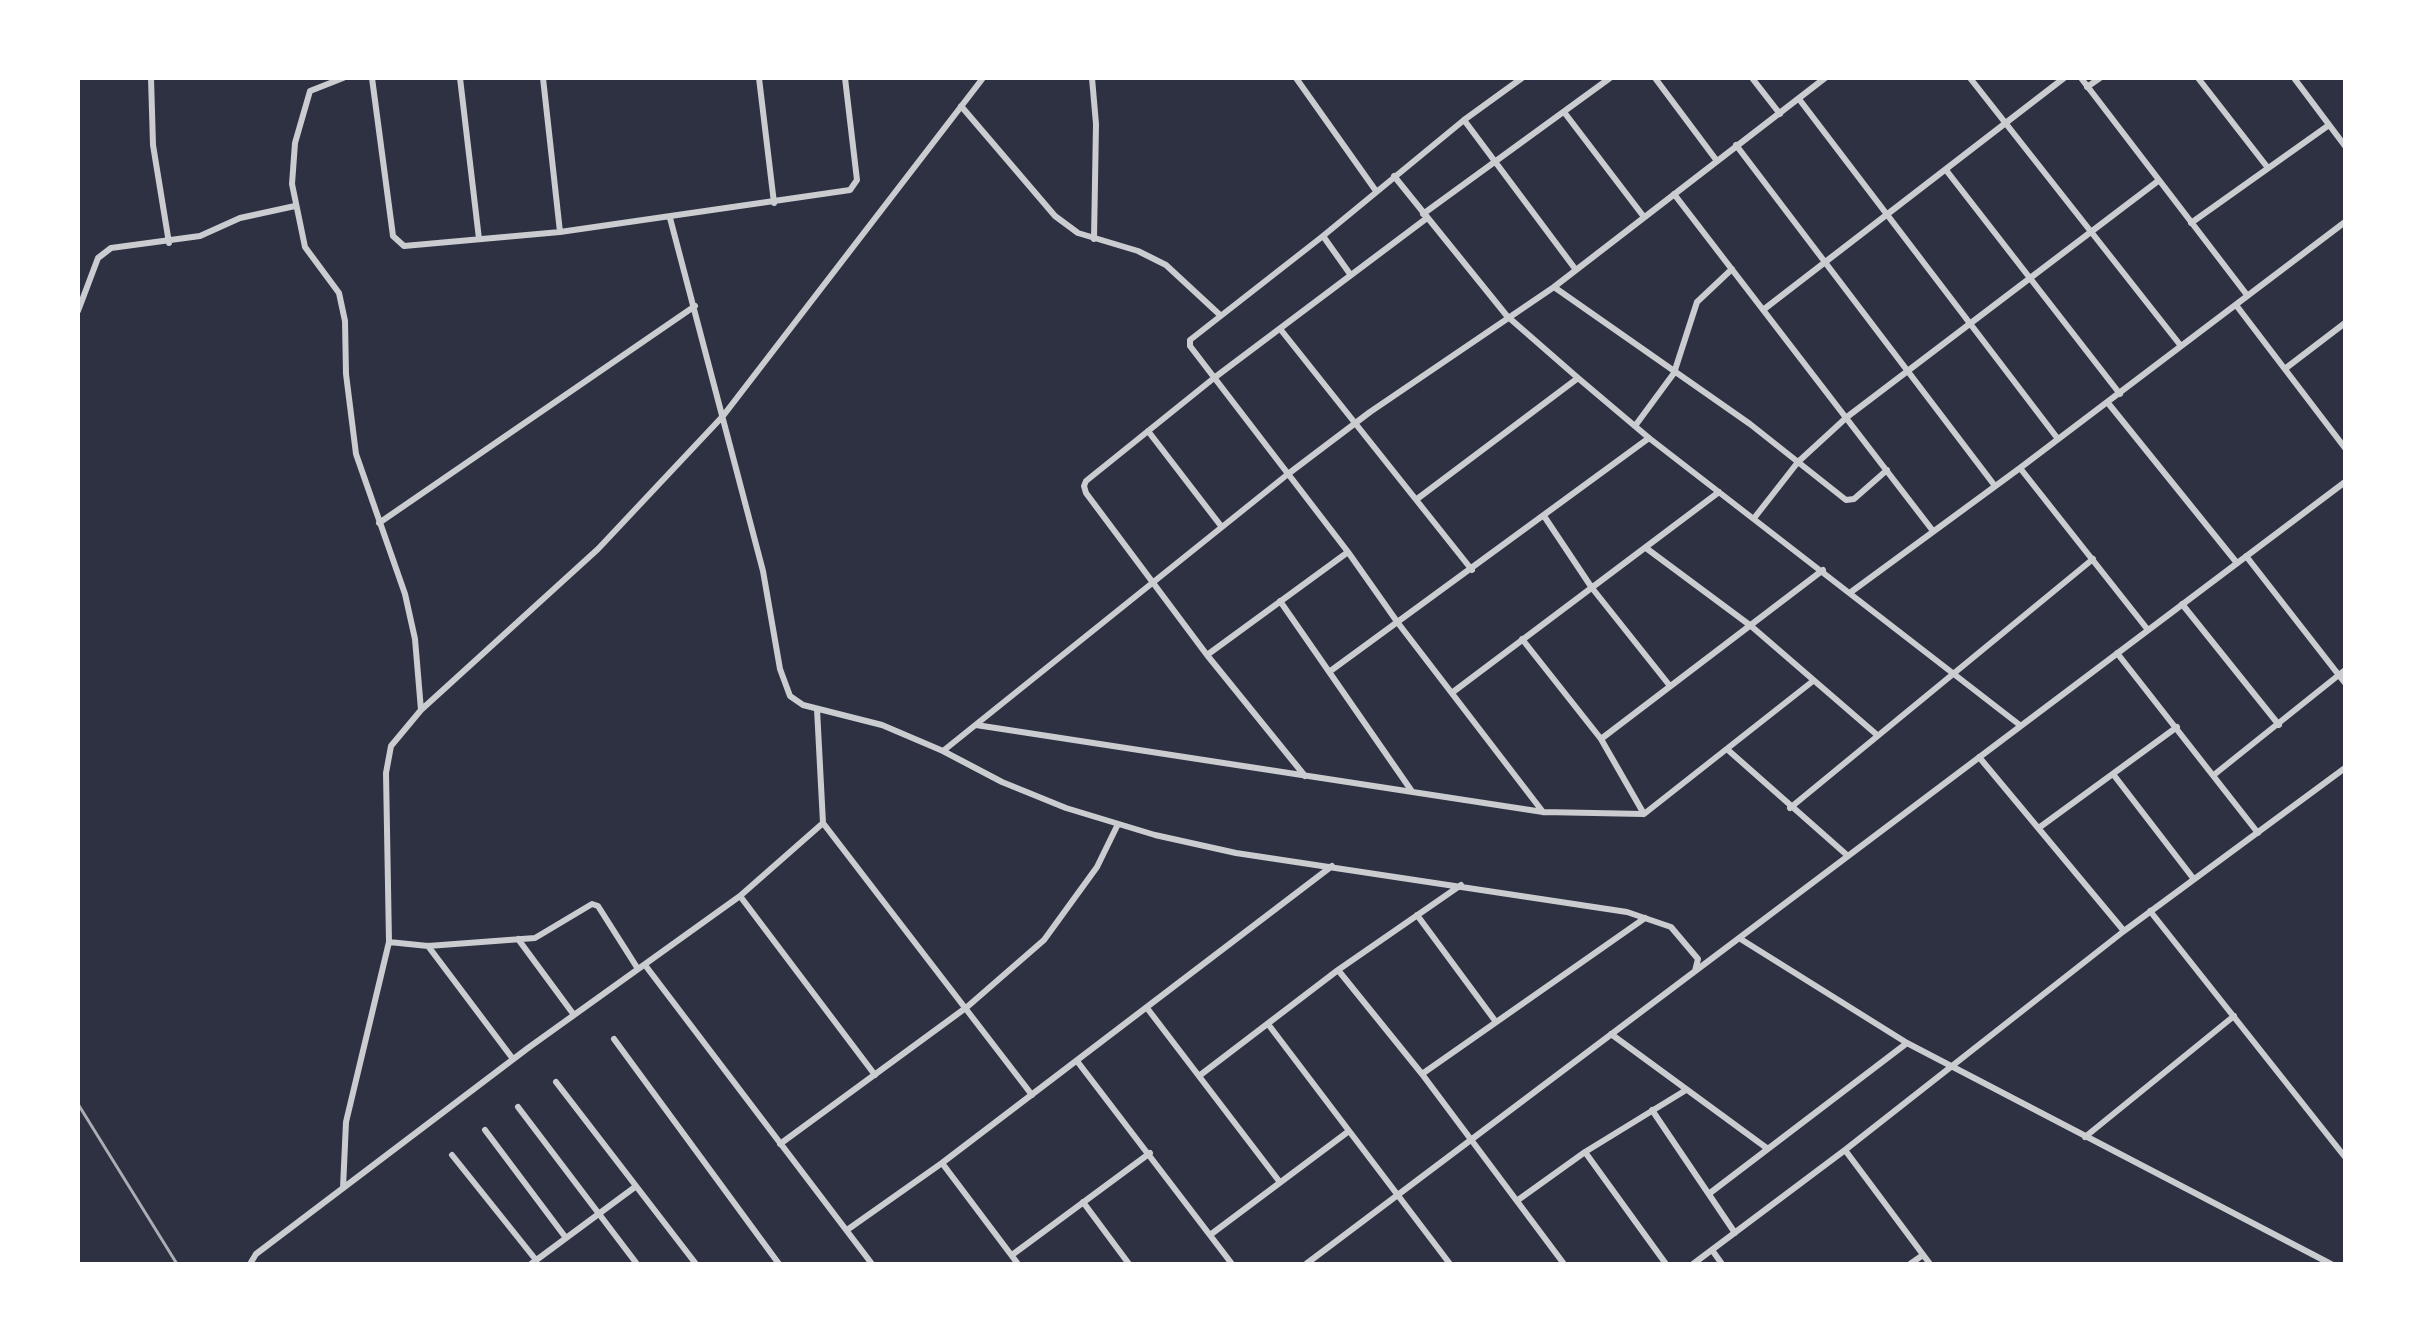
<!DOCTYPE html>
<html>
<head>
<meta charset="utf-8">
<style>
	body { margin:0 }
	#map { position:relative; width:2423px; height:1342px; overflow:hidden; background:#2d3142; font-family:Cabin,sans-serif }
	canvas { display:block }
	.frame { position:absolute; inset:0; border:80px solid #fff; pointer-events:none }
</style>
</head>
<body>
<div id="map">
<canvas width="2423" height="1342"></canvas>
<div class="frame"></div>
</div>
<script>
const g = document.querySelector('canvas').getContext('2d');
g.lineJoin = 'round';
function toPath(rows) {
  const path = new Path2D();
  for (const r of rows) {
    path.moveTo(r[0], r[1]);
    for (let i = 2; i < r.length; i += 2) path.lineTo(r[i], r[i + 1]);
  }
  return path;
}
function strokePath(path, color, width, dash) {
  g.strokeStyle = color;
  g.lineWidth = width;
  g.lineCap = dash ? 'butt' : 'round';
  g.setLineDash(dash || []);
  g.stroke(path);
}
const minor = toPath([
	[151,78,153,145,169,243],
	[343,78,310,91,295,143,292,184,305,247,339,293,345,321,346,374,356,454,405,594,415,639,421,710],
	[372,78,393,236,404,246,560,232,850,190,857,180,845,78],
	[460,78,479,239],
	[543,78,560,232],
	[759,78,774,203],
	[1092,78,1096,124,1094,239],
	[1296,78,1376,191],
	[1522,78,1464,120,1323,236,1190,340,1190,346,1348,552,1398,623,1543,812],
	[1655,78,1717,161],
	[1752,78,1780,114],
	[1970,78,2181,346],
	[2081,78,2247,295],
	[2198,78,2268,168],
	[2294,78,2345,146],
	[2087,87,2100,78],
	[1799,99,2058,439],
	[961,106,1055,216,1078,233,1138,251,1166,265,1220,315],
	[1564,112,1644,217],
	[1464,120,1576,270],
	[1736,145,1995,486],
	[1946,170,2120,394],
	[1394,176,1507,316,1578,378,1649,438,2021,726],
	[1674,194,1933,531],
	[1423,214,1610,78],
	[670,218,763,571,780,669,790,696,803,705,882,725,943,751,1002,782,1066,808,1155,835,1236,853,1627,912,1671,927,1698,959,1695,971],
	[2191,223,2329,125],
	[1323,236,1350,274],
	[1554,287,1750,424,1846,500,1854,499,1887,470],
	[2236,305,2345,448],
	[1763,310,2064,78],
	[78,311,98,258,111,248,200,236,240,218,295,206],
	[1281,330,1472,570],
	[2286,368,2345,323],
	[2108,403,2237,563],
	[1635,426,1674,373,1697,302,1732,269],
	[1148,431,1221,526],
	[2020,468,2148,630],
	[1417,499,1578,378],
	[1544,516,1592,588,1670,686],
	[1755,517,1798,462,1847,417,2158,181],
	[379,523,695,306],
	[1646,548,1751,626,1876,734],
	[2246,556,2345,683],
	[1851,592,2020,468,2345,222],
	[1280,601,1411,790],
	[2182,604,2279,725],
	[1522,639,1601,739,1644,814],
	[2117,653,2258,833],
	[1207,655,1348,552],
	[1329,672,1649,438],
	[1453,692,1719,492],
	[976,725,1543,812,1644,814,1813,681],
	[1601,739,1823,570],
	[1728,750,1848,856],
	[943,751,1288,474,1370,412,1554,287,1825,78],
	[1979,757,2124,931],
	[2113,774,2193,878],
	[2215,774,2345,670],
	[1305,776,1207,655,1086,493,1084,486,1086,481,1214,378,1427,218],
	[1790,808,2093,559],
	[823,823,1032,1095],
	[2040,827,2177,727],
	[740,896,875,1075],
	[2150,911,2345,1157],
	[1417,915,1496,1022],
	[1739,938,1907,1043,2331,1264],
	[518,939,574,1015],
	[389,942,428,946,535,938,592,904,598,906,638,969],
	[428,946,513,1059],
	[645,965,872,1264],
	[1338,970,1422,1074,1564,1264],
	[1147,1008,1279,1181],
	[1268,1024,1450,1264],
	[1611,1034,1768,1149],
	[614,1039,779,1264],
	[1077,1061,1232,1264],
	[1422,1074,1645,918],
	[1199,1076,1338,970,1461,885],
	[556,1082,696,1264],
	[518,1107,637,1264],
	[1652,1110,1735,1233],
	[485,1130,566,1238],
	[2085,1137,2234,1016],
	[780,1144,967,1007,1044,940,1097,867,1118,824],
	[1845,1150,1930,1264],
	[1585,1152,1666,1264],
	[452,1155,536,1260],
	[942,1163,1018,1264],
	[343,1188,346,1122,389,942,386,773,391,746,421,710,598,549,723,416,983,78],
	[1710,1193,1907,1043],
	[1518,1200,1585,1152,1686,1090],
	[1083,1202,1129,1264],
	[847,1230,942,1163,1332,866],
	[1210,1235,1349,1131],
	[1712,1250,1722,1264],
	[1012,1255,1150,1153],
	[250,1264,256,1254,528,1048,740,896,823,823,817,709],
	[531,1264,635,1187],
	[1306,1264,2345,482],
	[1693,1264,1845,1150,2124,931,2345,768],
	[1910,1264,1923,1255]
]);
const rail = toPath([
	[78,1104,177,1264]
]);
strokePath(minor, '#caccd0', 6);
strokePath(rail, '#abadb3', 3);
</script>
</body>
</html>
